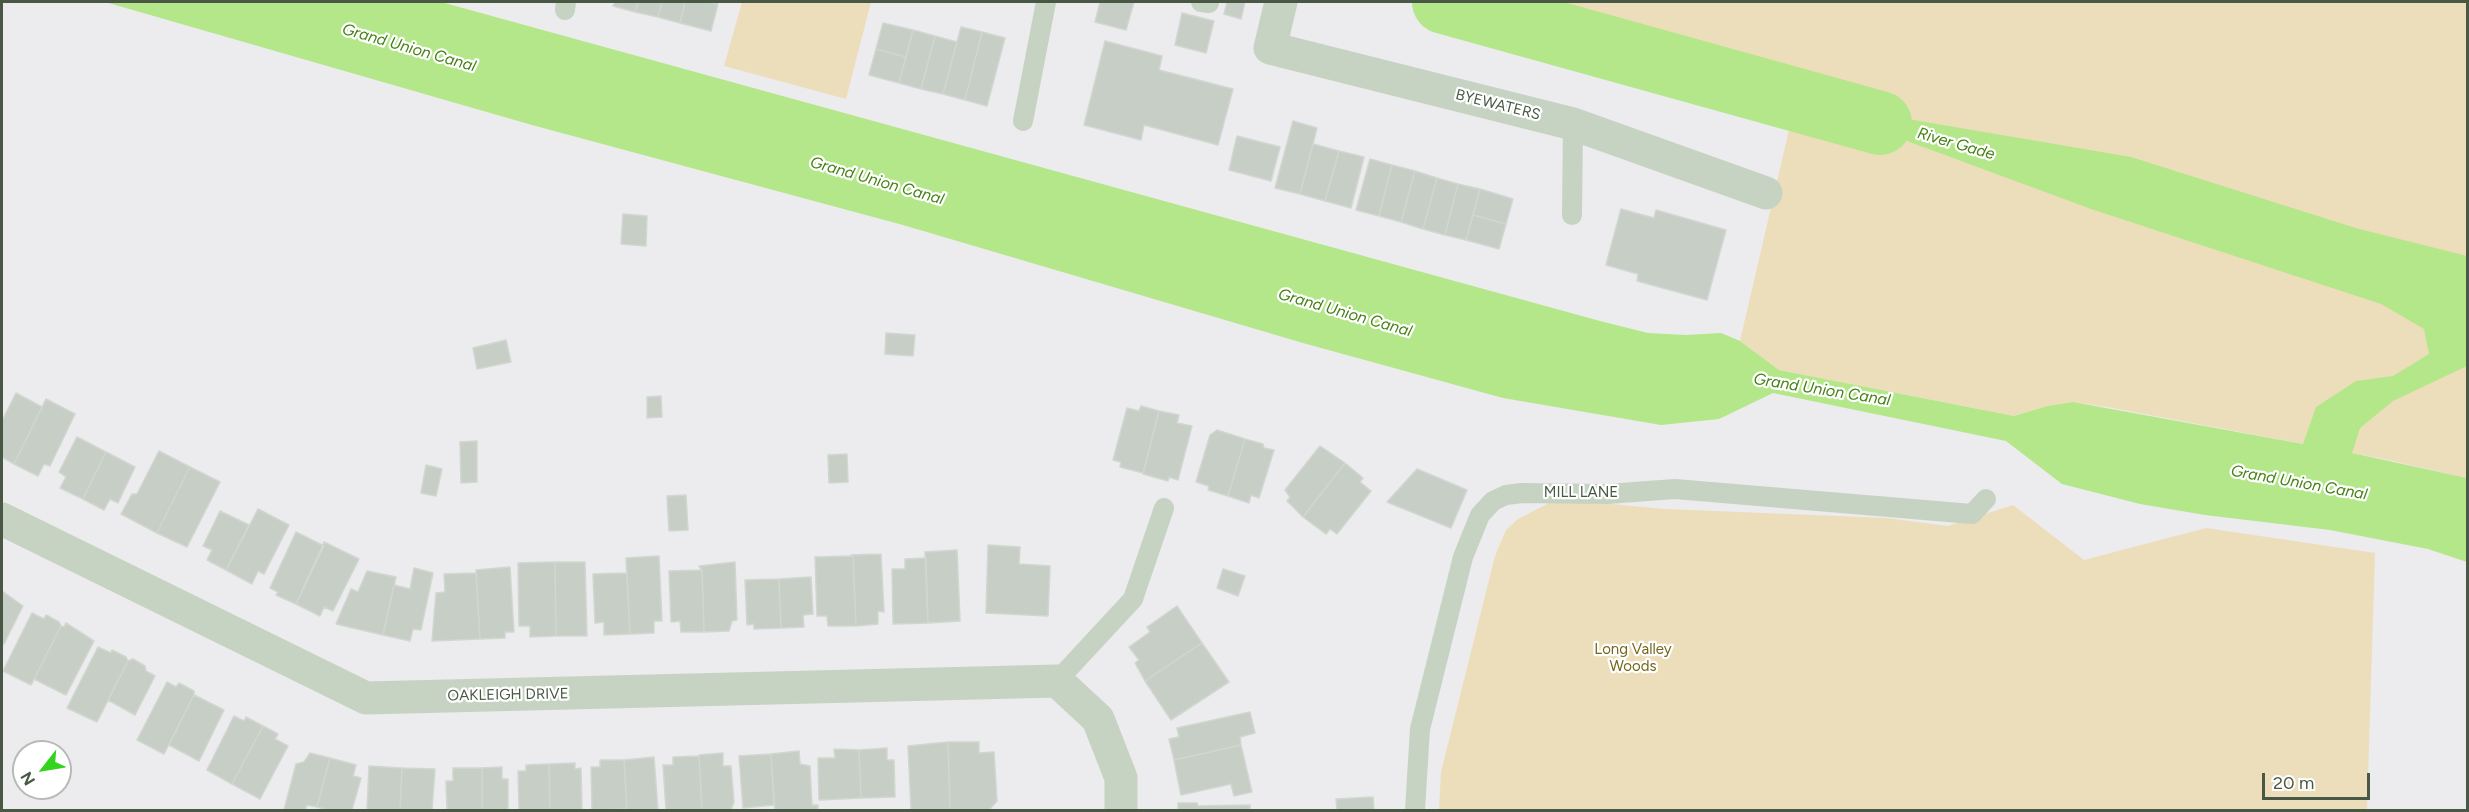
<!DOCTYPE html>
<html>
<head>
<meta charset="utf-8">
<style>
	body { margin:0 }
	#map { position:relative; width:2469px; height:812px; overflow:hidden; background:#ecebee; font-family:Figtree,sans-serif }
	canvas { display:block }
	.frame { position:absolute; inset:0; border:3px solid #495845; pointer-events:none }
	.north { position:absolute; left:12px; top:740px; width:60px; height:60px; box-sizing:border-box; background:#fff; border:2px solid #b6bcb5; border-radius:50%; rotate:239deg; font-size:16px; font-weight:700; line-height:24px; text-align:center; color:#495845 }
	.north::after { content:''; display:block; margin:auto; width:21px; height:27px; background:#32d420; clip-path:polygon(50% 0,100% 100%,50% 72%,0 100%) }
	.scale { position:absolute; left:2262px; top:773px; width:108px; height:27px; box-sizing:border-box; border:3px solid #495845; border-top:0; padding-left:8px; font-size:18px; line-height:21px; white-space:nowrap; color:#495845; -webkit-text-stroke:4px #fff; paint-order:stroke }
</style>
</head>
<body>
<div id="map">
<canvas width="2469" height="812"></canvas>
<div class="frame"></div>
<div class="north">N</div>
<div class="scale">20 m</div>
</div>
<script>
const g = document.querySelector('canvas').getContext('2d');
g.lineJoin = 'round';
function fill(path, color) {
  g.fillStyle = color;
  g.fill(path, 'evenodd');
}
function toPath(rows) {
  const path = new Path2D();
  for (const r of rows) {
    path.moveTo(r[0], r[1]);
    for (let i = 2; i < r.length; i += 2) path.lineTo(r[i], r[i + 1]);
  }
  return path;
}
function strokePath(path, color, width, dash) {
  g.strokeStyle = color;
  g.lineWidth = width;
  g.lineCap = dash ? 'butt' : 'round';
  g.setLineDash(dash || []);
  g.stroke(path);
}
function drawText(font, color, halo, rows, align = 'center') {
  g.font = font + ' Figtree,sans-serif';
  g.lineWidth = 4.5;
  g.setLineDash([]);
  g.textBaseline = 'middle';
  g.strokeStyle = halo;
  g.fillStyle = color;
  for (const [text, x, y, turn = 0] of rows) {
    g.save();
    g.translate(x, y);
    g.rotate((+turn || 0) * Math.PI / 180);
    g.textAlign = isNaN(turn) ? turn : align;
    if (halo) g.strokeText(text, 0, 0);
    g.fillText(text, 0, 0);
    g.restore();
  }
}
const green = toPath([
	[742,2,871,2,846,99,724,66],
	[1444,2,2467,2,2467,478,2384,459,2107,407,2073,402,2047,406,2014,416,1779,370,1740,341,1796,100],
	[1557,499,1665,509,1886,518,1948,526,2013,505,2084,560,2206,528,2375,553,2367,810,1439,810,1441,772,1495,556,1506,530,1518,519]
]);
const water = toPath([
	[105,2,441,2,1600,321,1648,333,1686,335,1721,333,1740,341,1779,370,2014,416,2047,406,2073,402,2303,444,2316,407,2356,381,2393,376,2429,354,2424,329,2381,304,2091,209,1796,100,2131,157,2359,229,2467,256,2467,366,2393,401,2360,428,2352,453,2467,478,2467,562,2428,549,2330,530,2205,515,2140,504,2062,484,2006,441,1773,393,1719,419,1661,425,1503,398,1303,343,903,225,532,125]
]);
const river = toPath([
	[1444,2,1880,123]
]);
const building = toPath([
	[615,2,638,2,635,12,613,6,615,2],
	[638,2,662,2,658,17,635,12,638,2],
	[662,2,685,2,680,23,658,17,662,2],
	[685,2,707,2,718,4,711,31,680,23,685,2],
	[1100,2,1134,2,1126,30,1095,22,1100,2],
	[1227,2,1245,2,1241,19,1224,14,1227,2],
	[1182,13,1214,21,1206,53,1175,45,1182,13],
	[883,23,913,30,906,57,876,49,883,23],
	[961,27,982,32,965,100,943,94,961,27],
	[913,30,935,36,921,89,899,83,913,30],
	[982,32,1005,38,987,106,965,100,982,32],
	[935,36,957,42,943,94,921,89,935,36],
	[1105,41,1162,56,1159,70,1233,89,1218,145,1144,125,1141,140,1084,125,1105,41],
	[876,49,906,57,899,83,869,75,876,49],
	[1293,121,1317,128,1300,194,1275,188,1293,121],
	[1237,136,1280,147,1271,181,1229,170,1237,136],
	[1313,144,1339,151,1325,201,1300,194,1313,144],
	[1339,151,1364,157,1351,208,1325,201,1339,151],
	[1370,159,1392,165,1379,216,1356,210,1370,159],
	[1392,165,1415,171,1401,222,1379,216,1392,165],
	[1415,171,1437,178,1423,229,1401,222,1415,171],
	[1437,178,1458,184,1445,235,1423,229,1437,178],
	[1458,184,1480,189,1466,240,1445,235,1458,184],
	[1480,189,1513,199,1506,224,1473,215,1480,189],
	[1621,209,1654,218,1656,210,1726,230,1707,300,1637,281,1638,274,1606,265,1621,209],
	[623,214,647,216,646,246,621,244,623,214],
	[1473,215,1506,224,1499,249,1466,240,1473,215],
	[886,333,915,335,913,356,885,354,886,333],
	[506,340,511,362,477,369,473,348,506,340],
	[16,393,42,407,14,464,2,457,2,421,16,393],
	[661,396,662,417,647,418,647,397,661,396],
	[46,399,75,414,50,466,44,464,38,476,14,464,46,399],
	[1141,406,1159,411,1143,473,1120,467,1121,462,1113,460,1127,408,1139,411,1141,406],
	[1159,411,1179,415,1177,423,1192,426,1178,480,1169,477,1168,481,1143,474,1159,411],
	[1217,430,1245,439,1228,496,1208,490,1209,486,1196,482,1210,435,1217,430],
	[77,437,106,452,83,499,60,488,66,477,59,472,77,437],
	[1245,439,1263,444,1264,448,1274,450,1259,498,1251,495,1249,503,1228,496,1245,439],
	[477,441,477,482,461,483,460,442,477,441],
	[1320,446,1345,463,1303,517,1287,501,1290,497,1285,490,1320,446],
	[159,451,190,467,157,533,121,514,132,494,137,494,159,451],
	[106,452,135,467,118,503,110,499,104,510,83,499,106,452],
	[847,454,848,482,829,483,828,455,847,454],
	[1345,463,1363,478,1360,482,1371,491,1337,534,1330,529,1326,534,1303,517,1345,463],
	[426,465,442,469,436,496,421,493,426,465],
	[190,467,220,482,187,547,157,533,190,467],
	[1417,469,1467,490,1451,528,1387,502,1417,469],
	[686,495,688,530,669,531,667,496,686,495],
	[258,509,289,525,264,574,258,571,252,584,226,570,258,509],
	[220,511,249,525,226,570,207,560,212,550,203,546,220,511],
	[296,532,324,546,296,604,276,595,278,592,270,588,296,532],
	[324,542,359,559,333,611,324,607,320,616,296,604,324,542],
	[988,545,1020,547,1019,564,1050,566,1048,616,986,613,988,545],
	[957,550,960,621,928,623,925,552,957,550],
	[881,554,884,612,878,611,878,624,856,626,853,556,851,555,881,554],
	[659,556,662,621,654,621,654,633,630,634,626,558,659,556],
	[853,556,856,626,828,626,827,616,817,616,815,557,853,556],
	[926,558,928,623,893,624,892,569,905,569,905,559,926,558],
	[555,562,585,562,587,636,556,636,555,562],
	[555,562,556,636,530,637,530,626,519,626,518,563,555,562],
	[735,562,737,620,732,621,729,631,704,632,702,570,699,566,735,562],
	[510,567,514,632,505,632,505,638,480,639,476,570,510,567],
	[414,568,433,573,421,630,413,629,410,641,383,635,394,585,410,589,414,568],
	[1223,569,1245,576,1238,596,1217,588,1223,569],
	[702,570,704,632,681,632,680,621,671,622,669,571,702,570],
	[367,571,396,577,383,635,336,624,351,589,358,592,367,571],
	[476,573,480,639,432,641,436,593,445,592,444,574,476,573],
	[627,573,630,634,604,635,604,622,595,623,593,574,627,573],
	[811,577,813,614,803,615,804,627,781,628,779,579,811,577],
	[779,579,781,628,754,629,754,624,747,625,745,580,779,579],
	[2,591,23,606,4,644,2,643,2,591],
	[1177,606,1202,643,1145,681,1135,663,1139,660,1129,647,1150,632,1147,627,1177,606],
	[32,613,44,619,46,615,59,622,61,626,31,685,3,671,32,613],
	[66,623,94,641,66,695,34,679,61,626,64,627,66,623],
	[1202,643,1229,682,1171,720,1145,681,1202,643],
	[98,647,111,653,112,650,126,657,128,661,97,722,67,708,98,647],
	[133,659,145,666,146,671,155,676,135,715,108,700,128,661,133,659],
	[167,682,176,687,179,683,194,691,194,695,164,754,137,740,167,682],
	[194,695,224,710,199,761,169,745,194,695],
	[1250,712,1255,733,1240,737,1241,745,1174,760,1169,739,1179,737,1177,728,1250,712],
	[234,716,244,721,246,717,263,726,232,784,207,770,234,716],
	[263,726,278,734,275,739,288,746,260,799,232,784,263,726],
	[948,742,979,742,979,753,994,752,997,801,989,810,950,810,948,742],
	[948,742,950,810,911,810,908,746,948,742],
	[1241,745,1252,792,1234,796,1231,784,1181,795,1174,760,1241,745],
	[887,748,887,760,894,760,895,797,861,798,859,750,887,748],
	[834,749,859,750,861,798,819,800,818,758,835,758,834,749],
	[799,751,800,764,810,766,812,805,818,805,818,810,775,810,771,754,799,751],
	[310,753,330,758,317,807,307,805,305,810,284,810,296,764,304,762,310,753],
	[723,753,723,766,731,766,734,802,731,810,702,810,699,755,723,753],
	[771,754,774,805,743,808,739,756,771,754],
	[699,756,702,810,666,810,663,765,673,765,673,757,699,756],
	[654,757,658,810,627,810,624,760,654,757],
	[330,758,356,765,353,776,361,778,352,810,329,810,317,807,330,758],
	[600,760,624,760,627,809,592,810,591,767,600,767,600,760],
	[575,763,575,769,581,768,582,810,550,810,549,764,575,763],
	[549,764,550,810,519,810,518,771,526,771,526,765,549,764],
	[369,766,402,768,400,810,367,810,369,766],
	[502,767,502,779,508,779,508,810,482,810,482,768,502,767],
	[402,768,435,769,432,810,400,810,402,768],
	[453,768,482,768,482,810,447,810,446,781,453,781,453,768],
	[1373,797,1374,810,1337,810,1336,799,1373,797],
	[1178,803,1197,803,1198,806,1250,805,1250,810,1178,810,1178,803]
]);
const service = toPath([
	[1201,2,1209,3],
	[565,10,566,2],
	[1023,121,1046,2],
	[1572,215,1573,124],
	[1057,681,1133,599,1164,508],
	[1415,810,1420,729,1463,557,1480,515,1493,501,1506,495,1522,493,1607,494,1675,489,1972,514,1986,499]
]);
const minor = toPath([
	[1281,2,1270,48,1573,124,1766,193],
	[2,519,366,698,1057,681,1098,719,1121,778,1121,810]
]);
const streetNames = [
	["BYEWATERS",1498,105,14],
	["MILL LANE",1581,493],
	["OAKLEIGH DRIVE",508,695,-1]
];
const parkNames = [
	["Long Valley",1633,650],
	["Woods",1633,667]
];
const waterNames = [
	["Grand Union Canal",409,48,16],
	["River Gade",1956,144,16],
	["Grand Union Canal",877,181,16],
	["Grand Union Canal",1345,313,16],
	["Grand Union Canal",1822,390,9],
	["Grand Union Canal",2299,483,10]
];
fill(green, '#ecdeba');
fill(water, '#b4e789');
strokePath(river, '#b4e789', 64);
fill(building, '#c6cec6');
strokePath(building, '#d0d7d0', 1.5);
strokePath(service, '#c6d3c2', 20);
strokePath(minor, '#c6d3c2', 33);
drawText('15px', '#495845', '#fff', streetNames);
drawText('15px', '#75661a', '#fff', parkNames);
drawText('italic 16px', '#448212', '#fff', waterNames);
</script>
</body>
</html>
